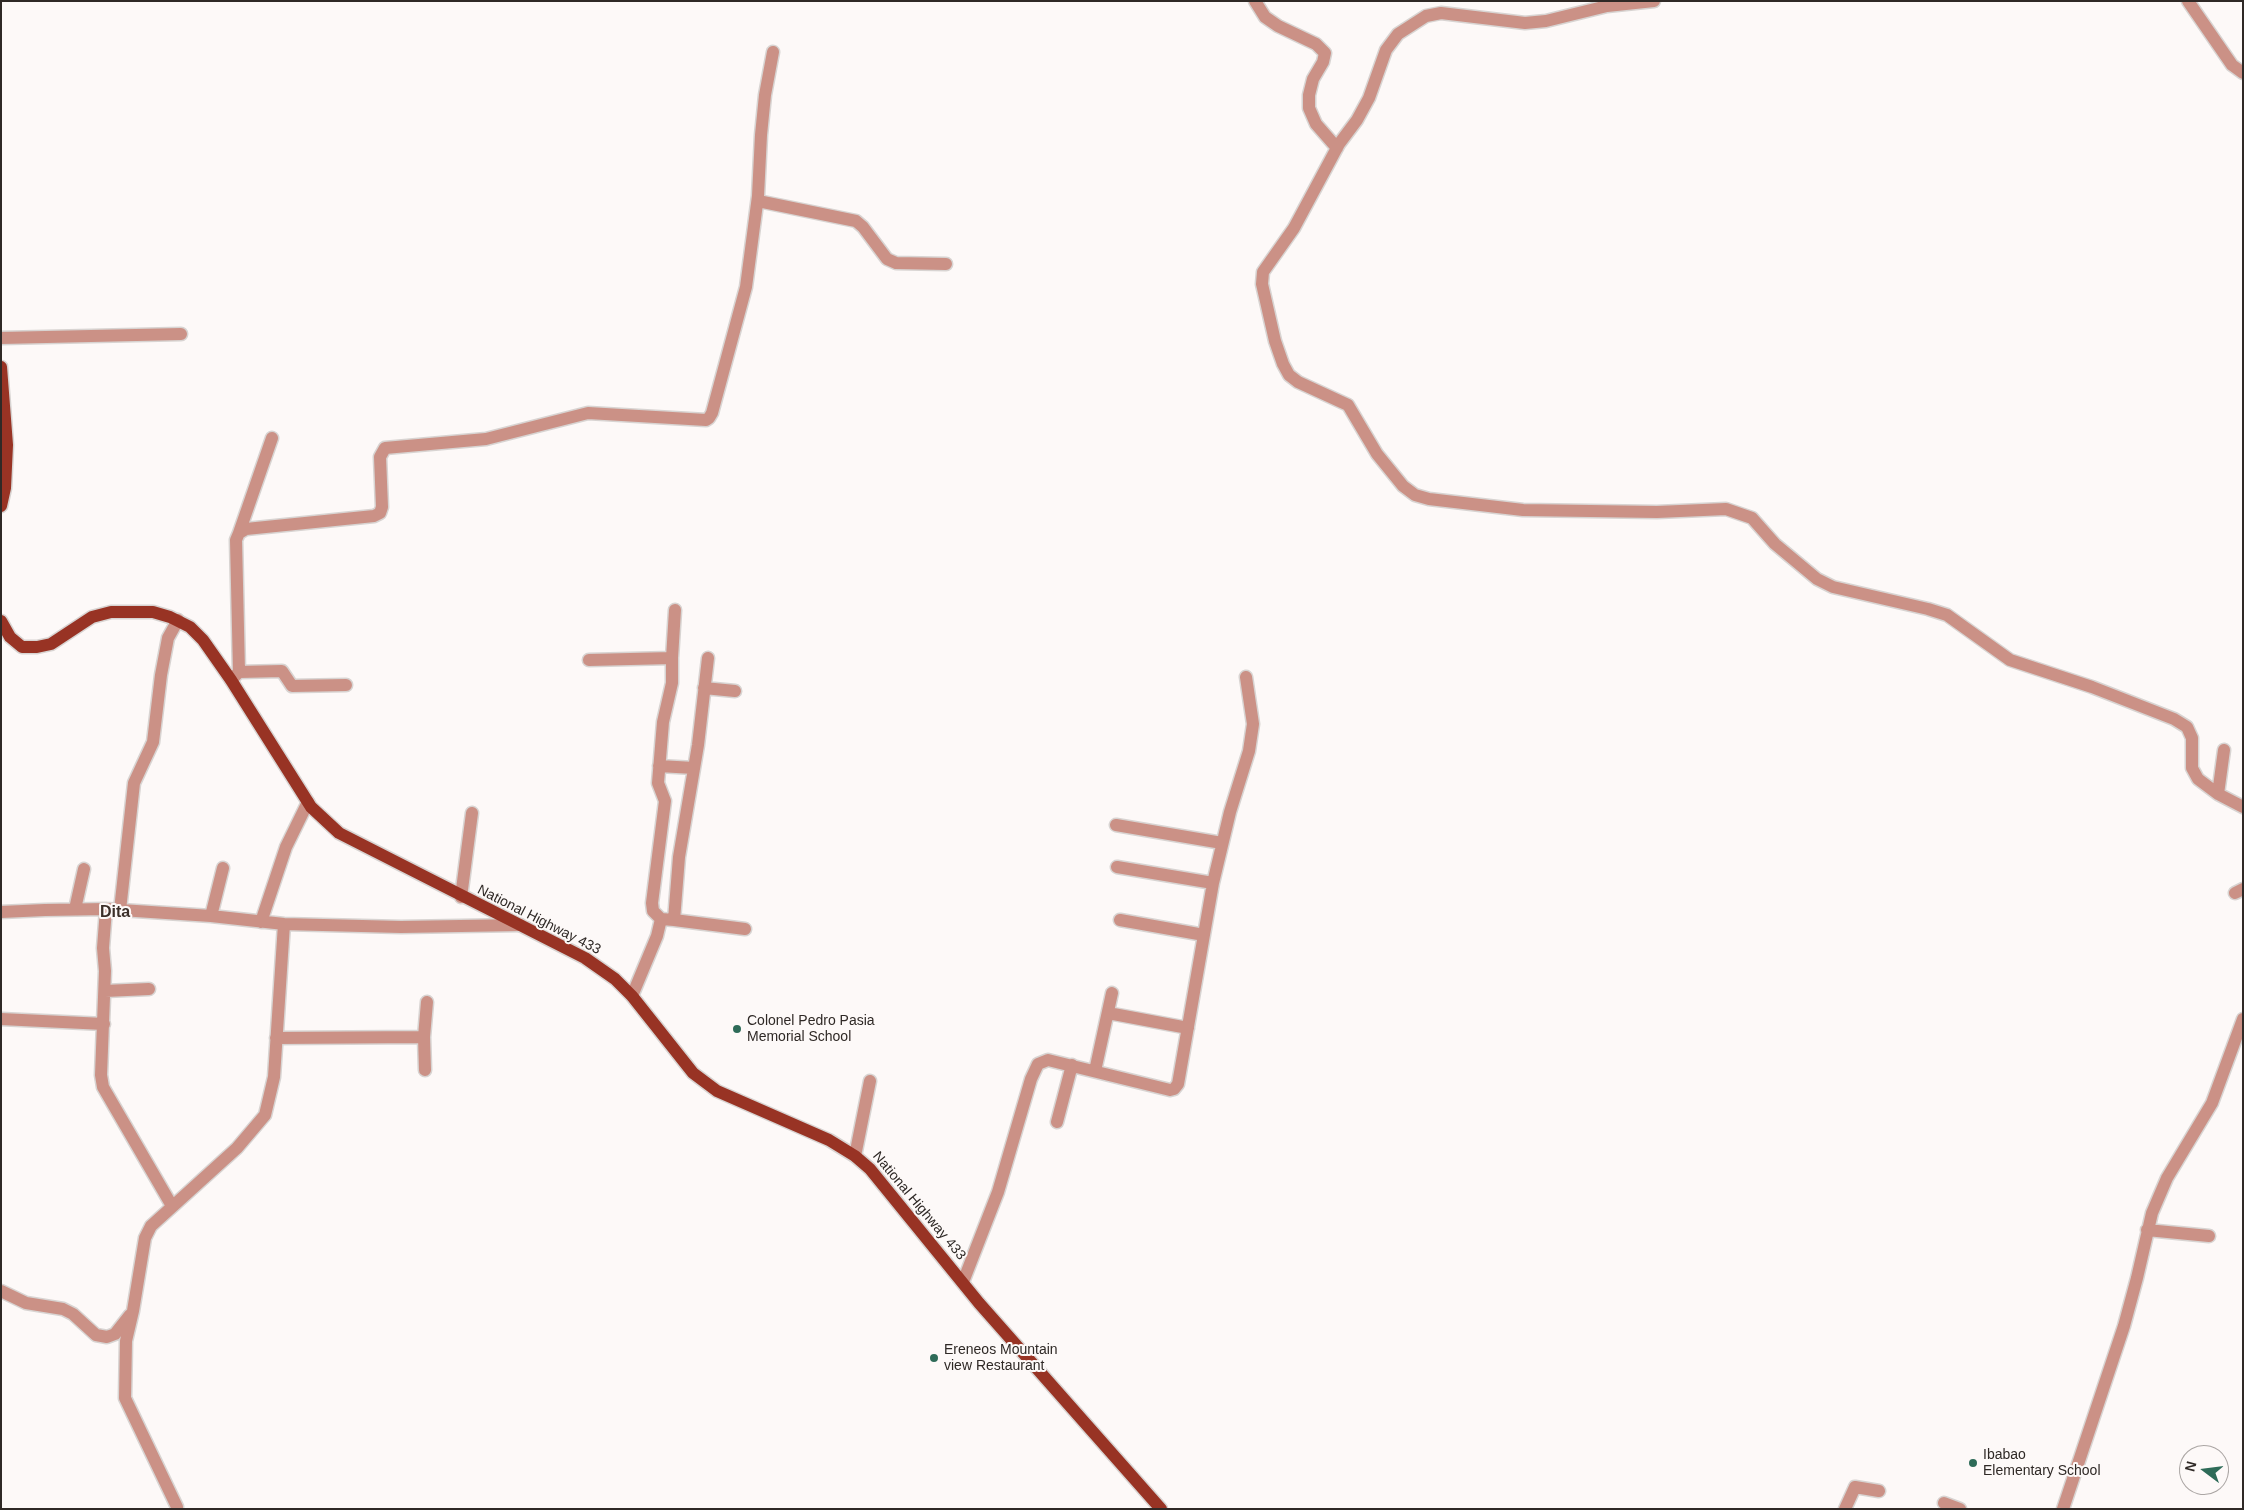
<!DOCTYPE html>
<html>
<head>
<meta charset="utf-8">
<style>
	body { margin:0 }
	#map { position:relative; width:2244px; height:1510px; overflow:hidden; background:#fdf9f8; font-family:Arial,sans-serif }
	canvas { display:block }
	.frame { position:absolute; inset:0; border:2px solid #2f2926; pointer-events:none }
	.north { position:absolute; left:2179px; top:1445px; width:50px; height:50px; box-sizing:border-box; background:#fdf9f8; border:1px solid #aba6a4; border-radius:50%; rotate:285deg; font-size:14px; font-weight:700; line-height:20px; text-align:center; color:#2f2926 }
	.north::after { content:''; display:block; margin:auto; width:18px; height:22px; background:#2e6b58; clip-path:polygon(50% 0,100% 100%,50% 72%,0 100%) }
</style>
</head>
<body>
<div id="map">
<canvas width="2244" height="1510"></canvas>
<div class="frame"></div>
<div class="north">N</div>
</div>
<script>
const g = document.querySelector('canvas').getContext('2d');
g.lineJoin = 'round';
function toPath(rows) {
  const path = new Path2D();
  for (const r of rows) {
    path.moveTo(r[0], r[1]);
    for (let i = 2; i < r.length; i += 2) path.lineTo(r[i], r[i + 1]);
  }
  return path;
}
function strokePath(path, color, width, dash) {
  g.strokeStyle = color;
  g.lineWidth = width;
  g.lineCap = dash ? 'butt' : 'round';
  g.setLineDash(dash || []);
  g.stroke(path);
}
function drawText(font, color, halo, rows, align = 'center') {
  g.font = font + ' Arial,sans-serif';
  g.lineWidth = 4;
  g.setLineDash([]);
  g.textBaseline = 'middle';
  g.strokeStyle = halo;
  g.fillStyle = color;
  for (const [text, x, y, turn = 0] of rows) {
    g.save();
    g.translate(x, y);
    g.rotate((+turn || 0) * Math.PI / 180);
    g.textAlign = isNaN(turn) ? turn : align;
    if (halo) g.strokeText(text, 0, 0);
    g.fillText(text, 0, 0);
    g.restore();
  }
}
const minor = toPath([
	[1255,1,1265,17,1278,26,1316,44,1325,53,1323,62,1313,79,1309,95,1309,108,1316,124,1337,148],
	[1654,1,1607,6,1546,21,1525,23,1441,13,1426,16,1398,34,1386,50,1369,98,1357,120,1339,144,1294,228,1263,272,1262,284,1275,341,1283,364,1289,375,1298,382,1348,405,1377,454,1403,486,1415,495,1429,499,1523,510,1657,512,1726,509,1752,518,1775,544,1817,579,1833,587,1928,609,1947,615,2010,660,2092,687,2174,719,2187,727,2192,738,2192,768,2198,779,2218,794,2243,807],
	[2188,1,2232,65,2243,73],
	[758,201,856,221,863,227,887,259,896,263,946,264],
	[1,338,181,334],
	[239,533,272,438],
	[672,658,675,610],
	[589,660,672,658,672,683,663,722,658,783,665,801,652,903,653,911,661,919,657,936,632,996],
	[239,672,282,671,292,686,346,685],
	[231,680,239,672,236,540,239,533,246,529,374,516,380,513,382,507,380,457,385,448,486,439,588,413,706,420,709,418,712,413,746,287,758,196,761,135,765,95,773,52],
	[704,688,735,691],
	[659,766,694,768],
	[2218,794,2224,750],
	[1116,825,1222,843],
	[1117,867,1213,883],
	[2235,893,2243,889],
	[461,897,472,813],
	[75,909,84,869],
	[106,909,103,948,105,971,101,1075,103,1087,172,1206],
	[120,910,134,783,153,742,161,675,168,638,178,620],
	[1,912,45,910,106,909,211,916,284,924,401,927,520,925],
	[211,916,223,868],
	[661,919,674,920,679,857,698,745,708,658],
	[674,920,745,929],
	[1120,920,1204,935],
	[261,922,286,847,308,802],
	[105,991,149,989],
	[1108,1013,1188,1028],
	[1,1019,104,1024],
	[424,1037,427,1002],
	[276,1038,424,1037,425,1070],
	[1095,1071,1112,993],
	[1057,1122,1072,1065],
	[855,1156,870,1081],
	[2147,1230,2209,1236],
	[963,1282,998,1192,1031,1079,1038,1064,1048,1060,1170,1090,1174,1089,1178,1084,1213,883,1230,812,1249,751,1253,724,1246,677],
	[1,1291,26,1303,63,1309,73,1314,96,1335,107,1337,115,1334,130,1315],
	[1944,1503,1960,1509],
	[177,1507,125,1398,126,1341,133,1311,145,1238,151,1226,237,1148,265,1115,274,1077,284,924],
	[1845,1509,1855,1487,1879,1491],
	[2063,1509,2124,1326,2137,1278,2152,1213,2167,1178,2212,1103,2243,1019]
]);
const major = toPath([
	[1,367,7,445,5,488,1,506],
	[1,621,10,637,22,647,37,647,51,644,92,617,111,612,153,612,170,617,190,627,203,640,231,680,311,807,339,833,585,958,615,979,632,996,693,1073,717,1091,829,1140,855,1156,870,1169,979,1303,1161,1509]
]);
const markers = [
	[737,1029,5,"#2e6b58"],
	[934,1358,5,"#2e6b58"],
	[1973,1463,5,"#2e6b58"]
];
const streetNames = [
	["National Highway 433",539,920,27],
	["National Highway 433",919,1206,50]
];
const poiNames = [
	["Colonel Pedro Pasia",747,1021],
	["Memorial School",747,1037],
	["Ereneos Mountain",944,1350],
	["view Restaurant",944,1366],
	["Ibabao",1983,1455],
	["Elementary School",1983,1471]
];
const quarterNames = [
	["Dita",115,913]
];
strokePath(minor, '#d8d4d2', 15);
strokePath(major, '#d8d4d2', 15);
strokePath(minor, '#cb9186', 12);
strokePath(major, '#983324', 12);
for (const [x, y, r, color] of markers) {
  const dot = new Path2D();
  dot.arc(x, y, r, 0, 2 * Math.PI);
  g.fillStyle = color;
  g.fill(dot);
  strokePath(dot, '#fdf9f8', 2);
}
drawText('14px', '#2f2926', '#fdf9f8', streetNames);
drawText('14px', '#2f2926', '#fdf9f8', poiNames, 'left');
drawText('bold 16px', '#3b2f29', '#fdf9f8', quarterNames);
</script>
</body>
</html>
